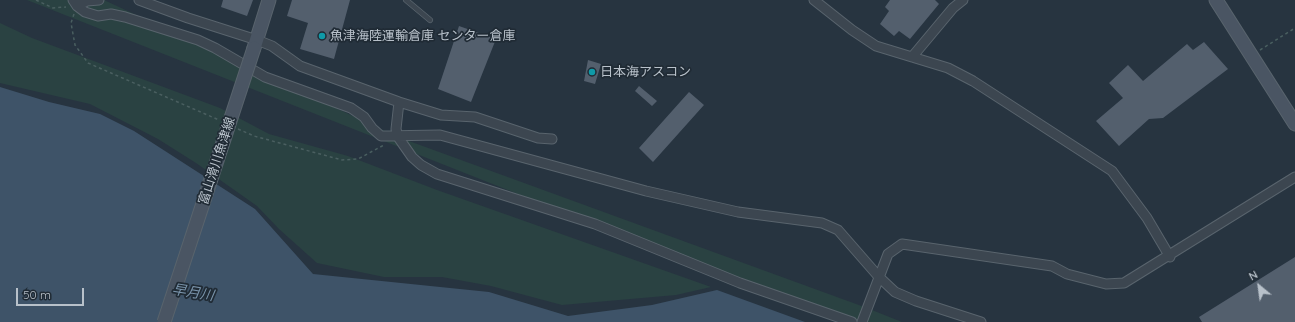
<!DOCTYPE html>
<html>
<head>
<meta charset="utf-8">
<style>
	body { margin:0 }
	#map { position:relative; width:1295px; height:322px; overflow:hidden; background:#273440; font-family:Quicksand,sans-serif }
	canvas { display:block }
	.north { position:absolute; left:1239px; top:266px; width:40px; height:40px; -webkit-text-stroke:3px #202b35; paint-order:stroke; rotate:331deg; font-size:11px; font-weight:700; line-height:16px; text-align:center; color:#b8c1ca }
	.north::after { content:''; display:block; margin:auto; width:14px; height:18px; background:#b8c1ca; clip-path:polygon(50% 0,100% 100%,50% 72%,0 100%) }
	.scale { position:absolute; left:16px; top:288px; width:68px; height:18px; box-sizing:border-box; border:2px solid #b8c1ca; border-top:0; padding-left:5px; font-size:12px; line-height:14px; white-space:nowrap; color:#b8c1ca; -webkit-text-stroke:3px #202b35; paint-order:stroke }
</style>
</head>
<body>
<div id="map">
<canvas width="1295" height="322"></canvas>
<div class="north">N</div>
<div class="scale">50 m</div>
</div>
<script>
const g = document.querySelector('canvas').getContext('2d');
g.lineJoin = 'round';
function fill(path, color) {
  g.fillStyle = color;
  g.fill(path, 'evenodd');
}
function toPath(rows) {
  const path = new Path2D();
  for (const r of rows) {
    path.moveTo(r[0], r[1]);
    for (let i = 2; i < r.length; i += 2) path.lineTo(r[i], r[i + 1]);
  }
  return path;
}
function strokePath(path, color, width, dash) {
  g.strokeStyle = color;
  g.lineWidth = width;
  g.lineCap = dash ? 'butt' : 'round';
  g.setLineDash(dash || []);
  g.stroke(path);
}
function drawText(font, color, halo, rows, align = 'center') {
  g.font = font + ' Quicksand,"Noto Sans JP",sans-serif';
  g.lineWidth = 3.5;
  g.setLineDash([]);
  g.textBaseline = 'middle';
  g.strokeStyle = halo;
  g.fillStyle = color;
  for (const [text, x, y, turn = 0] of rows) {
    g.save();
    g.translate(x, y);
    g.rotate((+turn || 0) * Math.PI / 180);
    g.textAlign = isNaN(turn) ? turn : align;
    if (halo) g.strokeText(text, 0, 0);
    g.fillText(text, 0, 0);
    g.restore();
  }
}
const green = toPath([
	[27,0,104,0,398,137,867,308,902,322,855,322,609,230],
	[0,23,32,38,220,108,269,134,348,156,437,190,711,287,676,295,562,305,491,286,442,277,384,277,317,263,279,229,257,206,196,163,158,139,90,104,0,83]
]);
const water = toPath([
	[0,87,49,102,100,114,134,131,255,209,313,274,489,292,568,316,652,305,717,290,805,322,0,322]
]);
const building = toPath([
	[223,0,253,0,247,16,221,7],
	[292,0,350,0,334,59,300,49,308,23,287,16],
	[890,0,935,0,939,4,910,39,899,31,894,36,880,24,889,11,885,7],
	[459,26,496,39,471,102,438,89],
	[1204,42,1228,69,1163,118,1149,119,1119,146,1096,121,1123,98,1109,83,1128,65,1143,81,1187,44,1193,50],
	[588,60,601,64,595,84,584,81],
	[639,86,657,101,652,106,635,91],
	[689,92,704,105,653,162,639,148],
	[1295,257,1295,322,1202,322,1199,317]
]);
const path = toPath([
	[36,0,53,8,66,7],
	[74,14,71,23,75,45,88,63,219,120],
	[1260,50,1295,28],
	[238,129,254,136,342,160,358,159,384,145]
]);
const lane = toPath([
	[406,0,430,20]
]);
const street = toPath([
	[73,0,77,6,87,1,99,0],
	[139,0,188,18,257,40,272,46,300,66,399,102,441,115,475,117,538,138,552,139],
	[814,0,852,30,876,46,948,68,973,81,1112,171,1147,218,1170,257],
	[77,6,85,12,98,16,111,14,125,17,198,40,215,48,265,77,351,108,364,117,372,128,381,136,440,135,646,191,738,212,822,223,838,230,879,277,895,292,916,301,981,322],
	[912,57,953,8,963,0],
	[399,102,396,129,398,137,412,157,421,165,437,174,595,224,740,283,852,322],
	[862,322,888,254,902,244,1052,266,1067,274,1106,284,1124,283,1295,177]
]);
const secondary = toPath([
	[1216,0,1295,124],
	[254,48,269,0]
]);
const secondaryBridge = toPath([
	[164,322,254,48]
]);
const markers = [
	[322,36,4,"#0f9aa8"],
	[592,72,4,"#0f9aa8"]
];
const poiNames = [
	["魚津海陸運輸倉庫 センター倉庫",330,36],
	["日本海アスコン",600,72]
];
const streetNames = [
	["富山滑川魚津線",217,161,-72]
];
const waterNames = [
	["早月川",193,293,9]
];
fill(green, '#2a4242');
fill(water, '#3e5368');
fill(building, '#535f6d');
strokePath(lane, '#59646d', 6);
strokePath(street, '#59646d', 11);
strokePath(secondary, '#59646d', 15);
strokePath(path, '#4a5f60', 1.5, [3, 3]);
strokePath(lane, '#3c4650', 4.5);
strokePath(street, '#3c4650', 9);
strokePath(secondary, '#4a5563', 13);
strokePath(secondaryBridge, '#59646d', 15, []);
strokePath(secondaryBridge, '#4a5563', 13);
for (const [x, y, r, color] of markers) {
  const dot = new Path2D();
  dot.arc(x, y, r, 0, 2 * Math.PI);
  g.fillStyle = color;
  g.fill(dot);
  strokePath(dot, '#202b35', 1.5);
}
drawText('13px', '#b8c1ca', '#202b35', poiNames, 'left');
drawText('13px', '#b8c1ca', '#202b35', streetNames);
drawText('italic 14px', '#7a94ab', '#202b35', waterNames);
</script>
</body>
</html>
